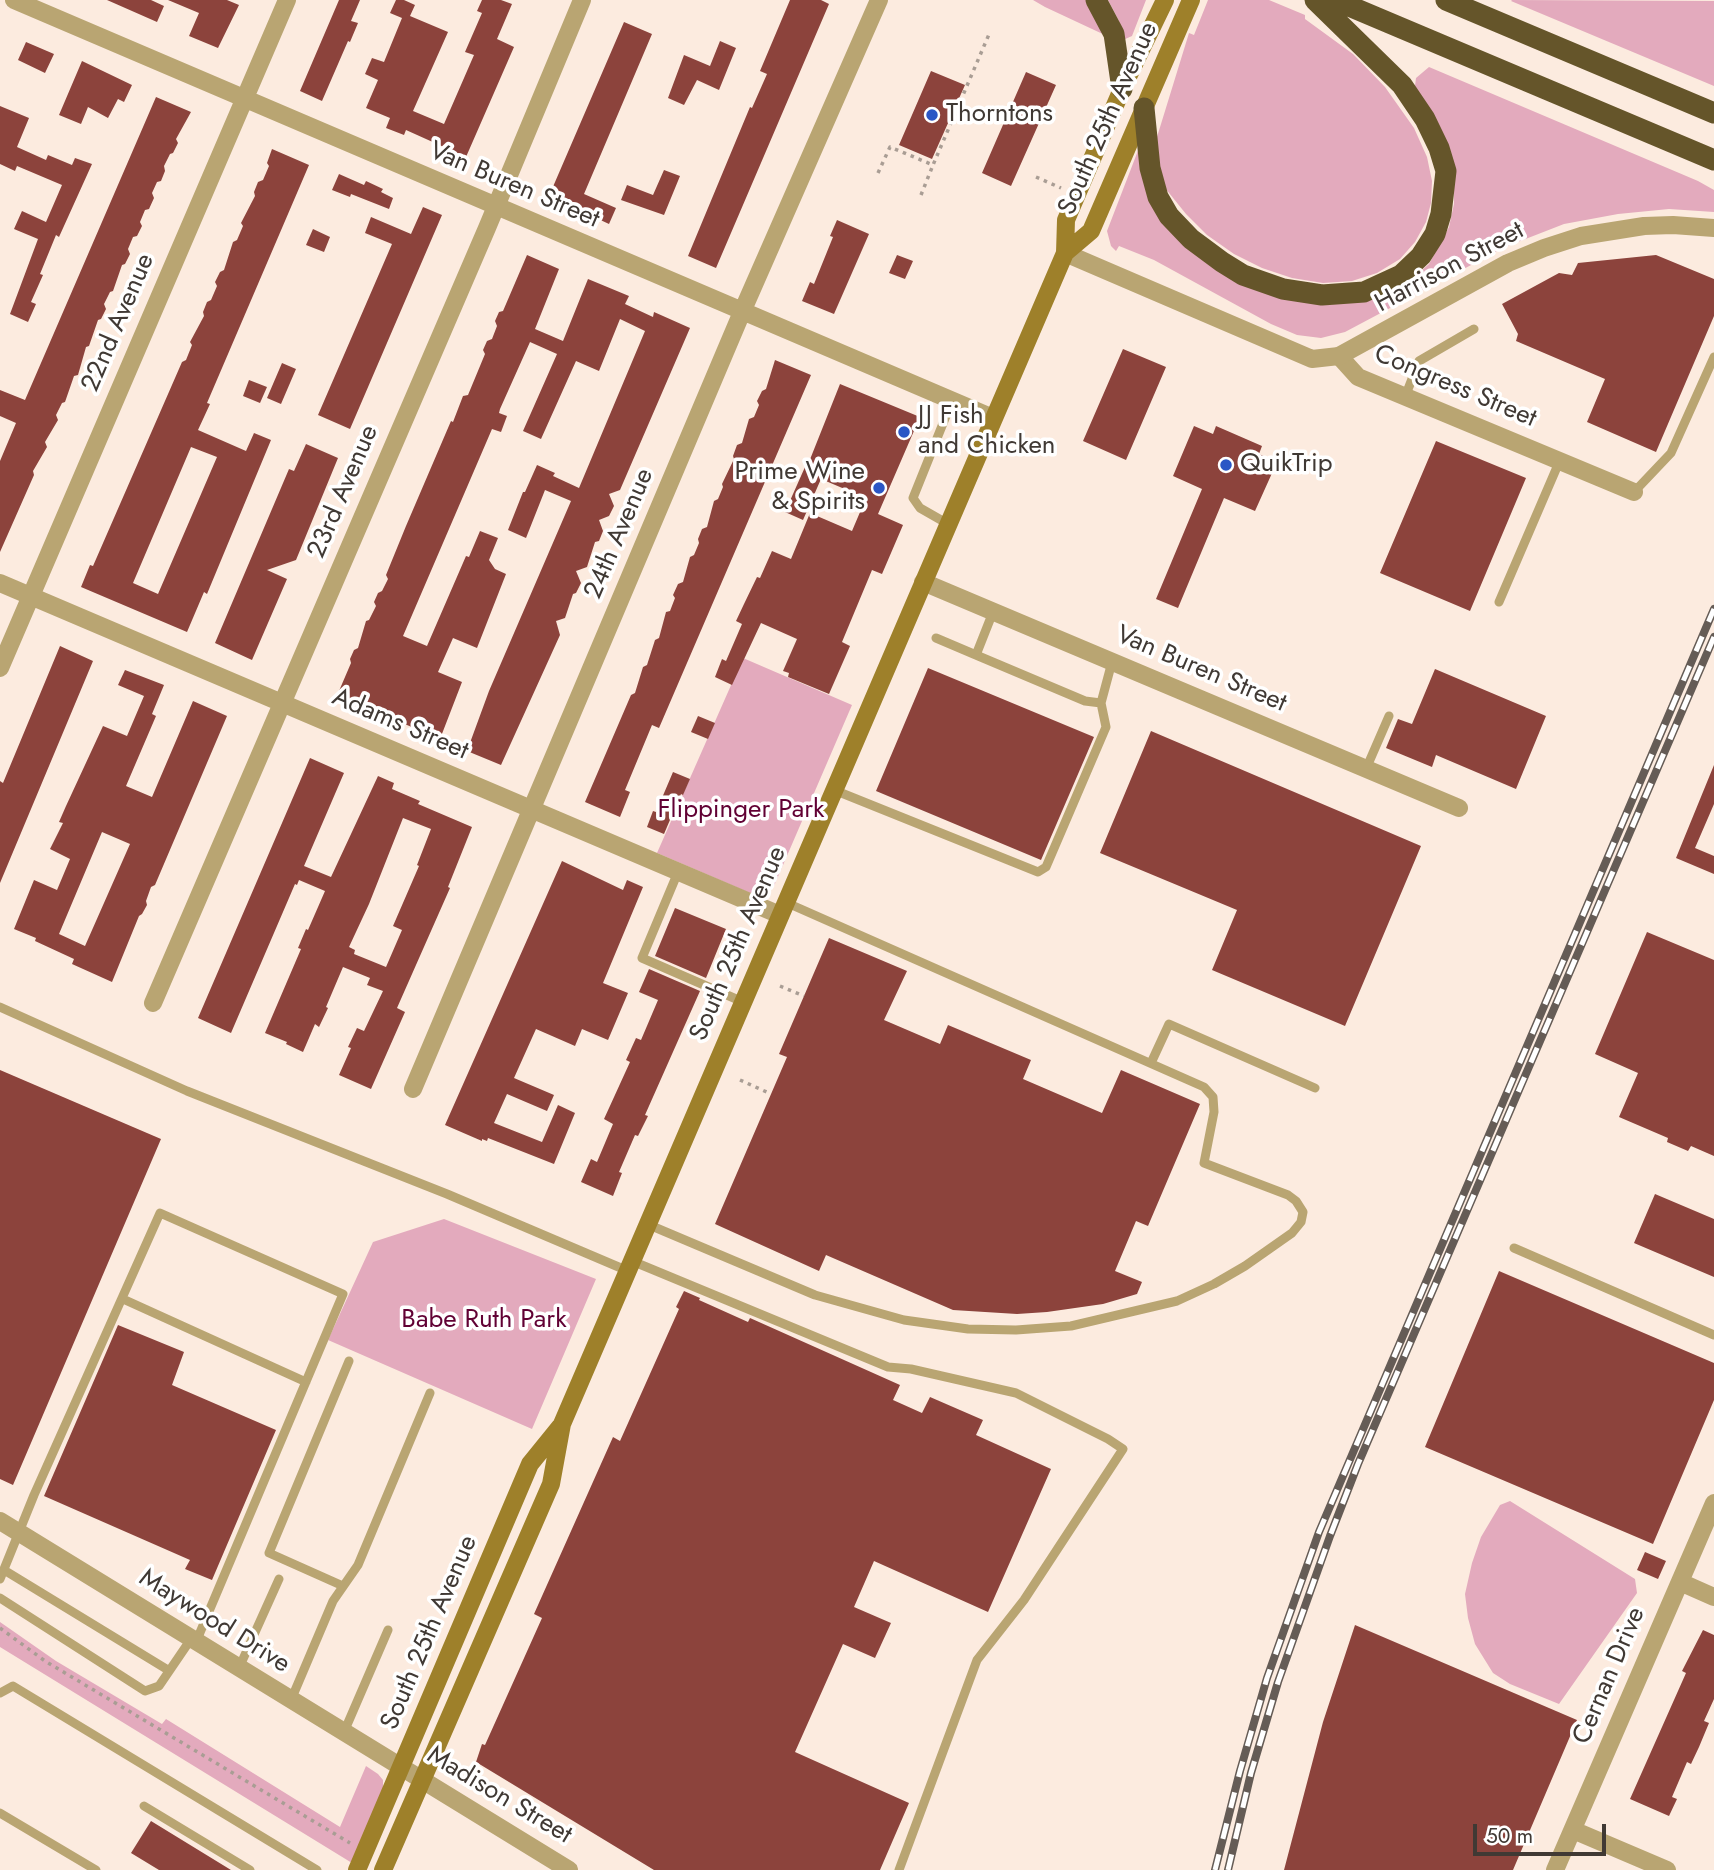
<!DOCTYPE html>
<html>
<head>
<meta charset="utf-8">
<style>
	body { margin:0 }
	#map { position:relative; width:1714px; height:1870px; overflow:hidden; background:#fcebdf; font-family:Jost,sans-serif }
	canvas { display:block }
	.scale { position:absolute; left:1473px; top:1824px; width:133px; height:32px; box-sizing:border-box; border:4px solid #403934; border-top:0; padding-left:9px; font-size:21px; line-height:24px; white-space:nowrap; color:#403934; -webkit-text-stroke:5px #fff; paint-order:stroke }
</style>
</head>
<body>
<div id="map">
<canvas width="1714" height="1870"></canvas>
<div class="scale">50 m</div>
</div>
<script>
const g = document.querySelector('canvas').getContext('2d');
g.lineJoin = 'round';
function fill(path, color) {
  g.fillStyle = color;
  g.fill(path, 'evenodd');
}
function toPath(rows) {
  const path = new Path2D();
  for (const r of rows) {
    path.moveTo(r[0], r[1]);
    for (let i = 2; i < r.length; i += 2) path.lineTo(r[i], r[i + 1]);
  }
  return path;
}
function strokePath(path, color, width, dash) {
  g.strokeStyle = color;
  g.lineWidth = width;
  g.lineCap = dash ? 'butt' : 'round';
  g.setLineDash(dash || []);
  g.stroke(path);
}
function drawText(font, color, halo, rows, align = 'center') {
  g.font = font + ' Jost,sans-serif';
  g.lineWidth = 7;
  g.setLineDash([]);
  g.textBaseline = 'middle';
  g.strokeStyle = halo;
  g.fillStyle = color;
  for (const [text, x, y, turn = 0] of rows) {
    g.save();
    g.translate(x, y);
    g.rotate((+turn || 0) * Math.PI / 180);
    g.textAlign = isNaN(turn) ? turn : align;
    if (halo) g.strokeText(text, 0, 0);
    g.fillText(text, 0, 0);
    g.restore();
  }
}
const green = toPath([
	[1033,0,1086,0,1107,36,1045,7],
	[1108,0,1146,0,1132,36,1123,40,1119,21],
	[1208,0,1269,0,1305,15,1305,19,1353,54,1385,87,1414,128,1427,157,1432,181,1431,203,1426,222,1415,242,1400,259,1377,273,1352,281,1323,283,1292,278,1262,268,1234,254,1207,235,1186,214,1161,183,1156,140,1161,124,1189,33,1194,35],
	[1512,0,1714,1,1714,86,1511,1],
	[1429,67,1698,181,1714,190,1714,212,1669,209,1618,214,1564,224,1505,247,1345,332,1321,338,1297,335,1271,324,1154,260,1119,246,1116,251,1111,246,1107,231,1139,148,1166,224,1323,305,1368,301,1387,294,1408,282,1429,264,1449,227,1454,204,1454,175,1415,86,1416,78],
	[743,658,852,705,774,886,765,891,750,893,657,853],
	[444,1219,596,1279,532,1429,328,1340,373,1242],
	[1510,1501,1635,1579,1637,1593,1559,1704,1510,1684,1493,1673,1475,1644,1468,1618,1465,1594,1472,1563,1481,1537,1500,1505],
	[0,1622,56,1661,162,1724,166,1719,340,1827,366,1766,378,1774,383,1780,383,1789,352,1863,0,1647]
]);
const building = toPath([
	[107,0,151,0,164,6,157,22],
	[168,0,227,0,239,5,218,48,189,36,199,13],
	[339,0,360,0,351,21,358,23,350,42,348,41,322,101,300,91],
	[396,0,404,0,415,5,410,16,448,32,413,111,444,124,474,55,465,52,482,13,477,11,482,0,501,0,512,4,497,39,514,47,466,157,406,130,404,135,386,128,390,118,366,108,378,80,365,74,372,58,384,62,402,18,390,13],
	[790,0,821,0,829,4,716,268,688,256,750,107,752,108,767,74,760,71],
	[624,22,652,34,584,194,616,208,609,224,549,196],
	[720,41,736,48,719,90,697,80,684,105,668,98,684,55,710,66],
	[26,42,54,54,45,73,18,60],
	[82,61,132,85,124,102,118,99,108,118,88,107,81,124,59,115],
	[931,71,965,85,932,159,899,145],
	[1026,72,1056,85,1011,186,982,173],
	[156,97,191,112,176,139,178,143,173,153,170,154,164,166,165,171,161,181,157,182,152,193,154,198,149,209,145,210,140,222,142,226,137,236,133,237,128,249,130,254,125,264,122,265,113,291,110,292,104,304,106,309,101,319,98,320,89,346,86,347,78,375,74,376,65,402,62,403,56,415,58,420,45,442,47,447,33,471,34,475,0,552,0,461,16,423,0,416,0,390,25,400],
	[0,106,29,118,17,147,46,160,48,155,72,165,75,158,92,164,59,237,56,235,40,274,43,275,31,302,36,304,28,322,10,314,38,239,14,229,22,211,46,222,62,185,17,166,15,171,0,164],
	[272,149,309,165,207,403,210,404,198,430,246,451,254,433,271,440,207,594,204,592,187,632,81,587,90,565,93,566,182,362,186,360,192,345,190,342,204,316,203,312,207,302,211,300,217,286,215,282,220,272,224,270,233,242,237,240,243,226,241,223,255,196,254,192,258,182,263,180,269,166,267,163],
	[191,447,217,457,158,594,133,583],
	[664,170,680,176,664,215,621,200,627,185,653,195],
	[339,174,364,185,366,181,383,189,381,192,393,198,389,209,351,194,350,197,332,190],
	[423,207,442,215,350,429,318,415,392,244,365,233,371,217,411,234],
	[837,220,869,234,834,314,802,301,810,282,814,284,833,237,830,236],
	[313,229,330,237,324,252,306,245],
	[527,255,559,269,535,329,563,341,588,279,629,296,625,304,653,317,654,312,690,328,620,490,609,494,614,506,609,516,599,520,603,531,599,541,595,542,587,567,576,571,581,583,576,593,573,594,565,618,556,621,560,635,501,765,467,751,489,691,571,501,545,490,526,538,508,530,523,492,525,492,537,465,555,473,553,476,579,488,645,331,620,319,599,371,576,361,541,439,523,431,557,354,530,342,500,409,499,413,507,416,501,432,492,429,403,636,427,646,466,556,469,557,480,531,498,538,489,560,495,569,506,574,477,648,453,638,438,672,462,682,440,739,341,697,339,691,351,663,350,659,354,650,358,648,366,621,369,620,376,606,374,602,378,593,382,591,388,579,386,575,406,526,451,421,453,422,463,396,468,395,485,354,483,350,487,341,492,339,497,326,495,321,499,312,503,311],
	[897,255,913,261,905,279,889,273],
	[1656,255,1714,279,1714,316,1656,452,1587,422,1605,379,1516,341,1518,334,1502,304,1559,273,1572,275,1578,263],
	[1123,349,1166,367,1126,460,1083,441],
	[775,360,811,375,659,728,652,725,625,790,630,792,620,817,585,802,631,695,635,693,643,667,647,665,655,640,659,638,666,612,670,611,675,598,673,595,678,584,683,582,690,557,694,555,699,543,698,539,702,529,707,527,714,501,718,499,723,487,722,484,734,459,733,456,737,445,742,443,749,419,754,417,759,405,757,401,762,391,766,389],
	[282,363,296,369,281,404,267,398],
	[249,380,267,387,260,403,243,396],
	[840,384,920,417,878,514,903,525,882,574,872,570,842,642,850,646,829,694,788,677,789,673,783,671,797,639,761,623,732,685,715,677,722,659,726,661,742,624,736,621,744,604,757,577,760,578,772,551,791,559,810,513,852,531,866,498,821,479,803,520,785,512,805,467,807,467],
	[1194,426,1213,434,1216,426,1262,446,1259,454,1277,462,1255,511,1224,498,1178,608,1156,599,1202,489,1173,476],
	[1436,441,1526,478,1470,611,1380,573],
	[306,444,338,458,296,560,267,570,287,579,252,660,215,643,289,469,294,471],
	[60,646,93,661,0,883,0,781,3,783],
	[928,668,1094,737,1041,860,876,791],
	[1435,669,1546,716,1516,789,1436,755,1432,767,1386,748,1398,719,1412,724],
	[125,670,164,685,152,714,156,716,126,786,152,797,193,701,227,716,155,885,151,887,146,901,147,905,142,914,139,916,112,982,72,964,74,959,35,941,36,938,14,929,34,880,57,890,70,859,50,849,63,823,59,822,66,806,103,726,127,736,144,696,118,685],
	[102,832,130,844,85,946,59,934],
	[698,716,715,723,708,739,691,732],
	[1151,731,1421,846,1345,1026,1212,970,1237,910,1100,853],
	[310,758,344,773,304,866,331,877,378,776,394,783,392,789,420,801,418,804,472,827,448,887,450,888,397,1008,405,1012,371,1089,339,1075,351,1048,348,1047,357,1028,364,1031,383,991,367,985,370,978,343,967,326,1007,328,1008,319,1027,315,1024,303,1052,286,1044,287,1042,265,1033,301,949,298,948,306,929,308,930,325,891,299,880,297,885,295,884,231,1033,198,1018],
	[403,818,431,829,417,865,419,866,393,926,402,930,386,967,354,954,355,950,349,947,369,904],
	[1714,765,1714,804,1695,848,1714,856,1714,874,1676,858],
	[673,772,690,779,683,795,681,794,664,834,647,827,653,811,656,812],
	[562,861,623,890,627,880,643,887,603,983,628,993,608,1040,582,1029,575,1046,536,1029,514,1078,554,1095,547,1111,507,1094,494,1123,542,1142,558,1105,575,1113,554,1164,488,1138,487,1141,482,1139,482,1141,445,1125],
	[675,908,726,929,706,978,655,956],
	[1647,932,1714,960,1714,1156,1691,1146,1688,1151,1667,1142,1668,1138,1619,1117,1638,1073,1595,1054],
	[829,938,907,971,884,1020,940,1044,948,1025,1031,1060,1023,1079,1102,1113,1121,1070,1200,1104,1148,1226,1136,1221,1115,1271,1142,1282,1137,1294,1103,1304,1047,1312,1017,1314,953,1310,826,1255,819,1271,715,1224,787,1057,779,1054],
	[649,969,700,991,645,1115,648,1116,638,1136,635,1135,619,1172,622,1173,613,1196,581,1182,591,1159,597,1162,613,1124,604,1119,630,1062,626,1060,636,1038,641,1040,658,1000,639,992],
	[0,1070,161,1139,13,1485,0,1479],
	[1655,1194,1714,1219,1714,1277,1634,1243],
	[1499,1271,1714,1363,1714,1400,1653,1544,1425,1447],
	[684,1291,700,1298,699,1300,748,1322,750,1318,900,1385,893,1400,922,1413,930,1397,983,1420,976,1435,1051,1469,988,1612,874,1561,854,1607,891,1623,875,1658,843,1644,795,1752,909,1803,880,1870,654,1870,476,1762,482,1744,485,1745,542,1618,534,1614,613,1437,620,1441,679,1309,676,1307],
	[118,1325,184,1352,172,1385,276,1430,212,1580,185,1569,190,1560,44,1496],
	[1645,1552,1666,1561,1658,1579,1637,1570],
	[1355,1625,1577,1720,1513,1870,1284,1870,1323,1722],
	[1703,1630,1714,1635,1714,1699,1704,1721,1709,1723,1699,1747,1691,1764,1687,1762,1672,1797,1677,1799,1669,1816,1630,1799,1686,1673,1682,1671],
	[151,1821,231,1870,159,1870,131,1853]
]);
const path = toPath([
	[878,173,890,147,933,165,990,32],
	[1036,177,1061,188],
	[921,195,933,165],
	[780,986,804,996],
	[740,1080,771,1094],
	[0,1628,45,1661,350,1843]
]);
const service = toPath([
	[1405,397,1419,361,1474,329],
	[1634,492,1671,453,1714,357],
	[948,524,920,508,913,498,952,401],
	[1499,602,1560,460],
	[993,612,976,655,1085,701,1101,703,1112,662],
	[936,638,976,655],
	[1366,769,1389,716],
	[834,790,1038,872,1046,867,1106,727,1101,703],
	[678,872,642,958,743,1002],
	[0,1007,187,1091,447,1194,628,1271],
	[1151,1063,1169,1024,1315,1088],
	[647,1224,815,1295,904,1320,968,1329,1016,1330,1071,1326,1177,1301,1214,1284,1245,1266,1292,1233,1301,1222,1303,1212,1296,1201,1288,1195,1204,1163,1214,1112,1213,1097,1204,1087,785,902],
	[1514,1248,1714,1335],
	[632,1261,888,1367,911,1369,1016,1393,1108,1439,1123,1449,1024,1600,977,1660,899,1870],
	[123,1299,306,1382],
	[4,1570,168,1670],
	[0,1579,34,1495,160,1213,343,1294,196,1642],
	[343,1586,269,1553,349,1361],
	[0,1598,145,1691,159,1686,191,1639],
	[239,1668,279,1579],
	[0,1693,13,1686,317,1870],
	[291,1700,333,1601,358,1565,430,1393],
	[344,1732,388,1630],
	[144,1806,250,1870],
	[0,1813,96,1870]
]);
const minor = toPath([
	[14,0,993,418],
	[1339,356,1358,377,1634,492],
	[923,582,1459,808],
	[0,583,780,915],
	[0,668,287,0],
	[153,1003,487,228,582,0],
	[413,1089,742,312,879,0],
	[1680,1582,1714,1597],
	[1573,1830,1667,1870],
	[1555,1870,1714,1503]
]);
const tertiary = toPath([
	[1065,253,1312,359,1339,356,1508,263,1544,248,1581,236,1644,226,1673,225,1714,228],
	[0,1521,569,1870]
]);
const secondary = toPath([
	[1065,253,1091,231,1191,0],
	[357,1870,530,1464,560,1427],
	[383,1870,551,1484,562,1424,1065,253,1066,220,1122,89,1165,0]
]);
const motorway = toPath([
	[1096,0,1114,34,1122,89],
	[1335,0,1714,160],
	[1446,0,1714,113],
	[1144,108,1150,168,1158,197,1169,216,1191,239,1222,262,1243,275,1283,289,1322,295,1364,292,1401,275,1421,256,1435,234,1441,214,1446,171,1439,148,1425,119,1402,85,1315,0]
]);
const rail = toPath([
	[1215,1870,1240,1771,1267,1678,1319,1532,1714,609],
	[1228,1870,1251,1773,1278,1682,1330,1536,1358,1464,1714,637]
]);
const markers = [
	[932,115,7,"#2b56c5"],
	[904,432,7,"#2b56c5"],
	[1226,465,7,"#2b56c5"],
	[879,488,7,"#2b56c5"]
];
const poiNames = [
	["Thorntons",946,115],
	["JJ Fish",918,417],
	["and Chicken",918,447],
	["QuikTrip",1240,465],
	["Prime Wine",865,473,"right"],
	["& Spirits",865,503,"right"]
];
const streetNames = [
	["South 25th Avenue",1109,119,-66],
	["Van Buren Street",514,186,23],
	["Harrison Street",1450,268,-28],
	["22nd Avenue",119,323,-67],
	["Congress Street",1455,387,23],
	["23rd Avenue",344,492,-67],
	["24th Avenue",620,534,-67],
	["Van Buren Street",1201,670,23],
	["Adams Street",400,725,23],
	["South 25th Avenue",739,944,-67],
	["Maywood Drive",214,1622,32],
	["South 25th Avenue",430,1633,-67],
	["Cernan Drive",1610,1676,-67],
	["Madison Street",499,1796,31]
];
const parkNames = [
	["Flippinger Park",741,811],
	["Babe Ruth Park",484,1321]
];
fill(green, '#e3aabd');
fill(building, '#8c433c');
strokePath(path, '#a99d94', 3.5, [3.5, 5]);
strokePath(service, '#b9a572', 9);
strokePath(minor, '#b9a572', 18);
strokePath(tertiary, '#b9a572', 18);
strokePath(secondary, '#9e802a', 18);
strokePath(motorway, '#65552a', 21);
strokePath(rail, '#655c56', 8);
strokePath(rail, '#fff', 5, [16]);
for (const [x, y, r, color] of markers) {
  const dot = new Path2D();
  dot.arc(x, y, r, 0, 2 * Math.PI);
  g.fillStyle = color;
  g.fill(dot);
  strokePath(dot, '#fff', 2.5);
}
drawText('26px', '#403934', '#fff', poiNames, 'left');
drawText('26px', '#403934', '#fff', streetNames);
drawText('26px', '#610134', '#fff', parkNames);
</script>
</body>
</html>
